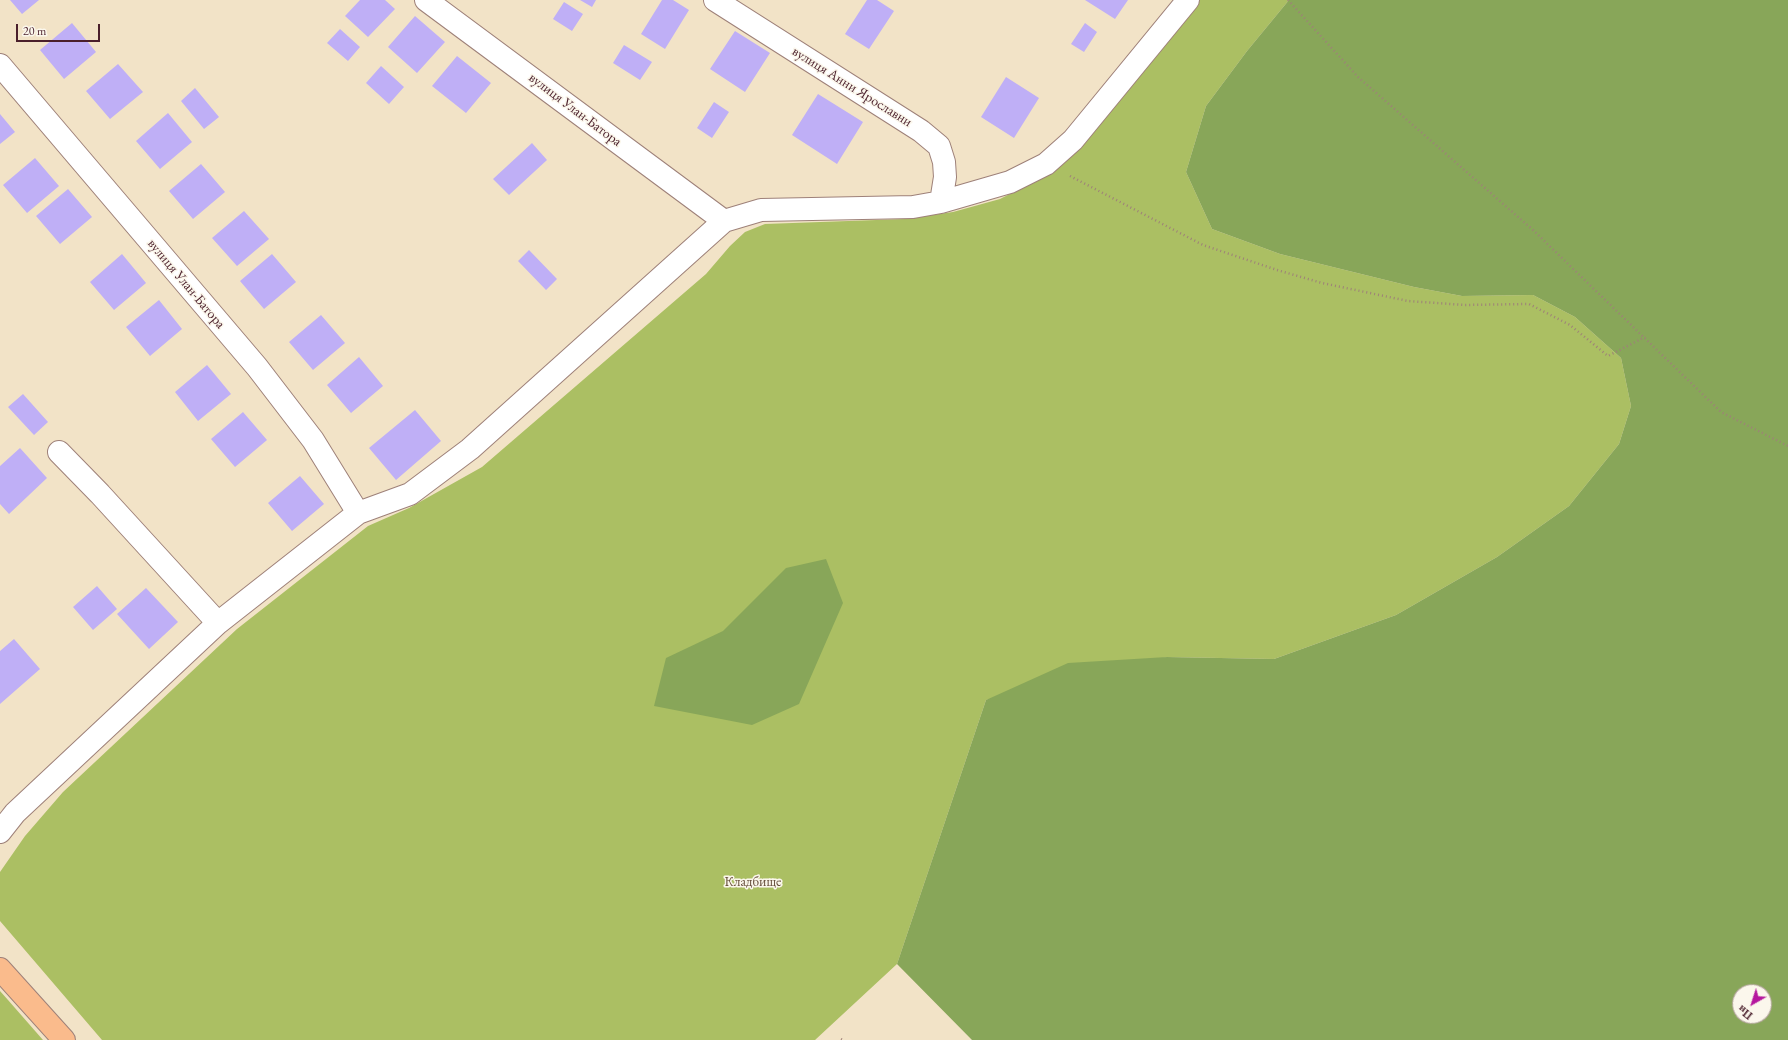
<!DOCTYPE html>
<html>
<head>
<meta charset="utf-8">
<style>
	body { margin:0 }
	#map { position:relative; width:1788px; height:1040px; overflow:hidden; background:#f2e3c7; font-family:"EB Garamond",serif }
	canvas { display:block }
	.north { position:absolute; left:1732px; top:984px; width:40px; height:40px; box-sizing:border-box; background:#fbf7ec; border:1px solid #b4a19f; border-radius:50%; rotate:219deg; font-size:11px; font-weight:700; line-height:16px; text-align:center; color:#4a1f2b }
	.north::after { content:''; display:block; margin:auto; width:14px; height:18px; background:#b5179e; clip-path:polygon(50% 0,100% 100%,50% 72%,0 100%) }
	.scale { position:absolute; left:16px; top:24px; width:84px; height:18px; box-sizing:border-box; border:2px solid #4a1f2b; border-top:0; padding-left:5px; font-size:12px; line-height:14px; white-space:nowrap; color:#4a1f2b; -webkit-text-stroke:3px #fbf7ec; paint-order:stroke }
</style>
</head>
<body>
<div id="map">
<canvas width="1788" height="1040"></canvas>
<div class="north">Пн</div>
<div class="scale">20 m</div>
</div>
<script>
const g = document.querySelector('canvas').getContext('2d');
g.lineJoin = 'round';
function fill(path, color) {
  g.fillStyle = color;
  g.fill(path, 'evenodd');
}
function toPath(rows) {
  const path = new Path2D();
  for (const r of rows) {
    path.moveTo(r[0], r[1]);
    for (let i = 2; i < r.length; i += 2) path.lineTo(r[i], r[i + 1]);
  }
  return path;
}
function strokePath(path, color, width, dash) {
  g.strokeStyle = color;
  g.lineWidth = width;
  g.lineCap = dash ? 'butt' : 'round';
  g.setLineDash(dash || []);
  g.stroke(path);
}
function drawText(font, color, halo, rows, align = 'center') {
  g.font = font + ' "EB Garamond",serif';
  g.lineWidth = 3;
  g.setLineDash([]);
  g.textBaseline = 'middle';
  g.strokeStyle = halo;
  g.fillStyle = color;
  for (const [text, x, y, turn = 0] of rows) {
    g.save();
    g.translate(x, y);
    g.rotate((+turn || 0) * Math.PI / 180);
    g.textAlign = isNaN(turn) ? turn : align;
    if (halo) g.strokeText(text, 0, 0);
    g.fillText(text, 0, 0);
    g.restore();
  }
}
const green = toPath([
	[1199,0,1289,0,1247,51,1206,106,1186,172,1212,229,1280,254,1414,287,1462,296,1533,295,1575,317,1621,358,1631,406,1619,444,1569,506,1497,557,1396,615,1274,659,1167,657,986,700,897,964,815,1040,102,1040,0,921,0,872,25,836,63,792,237,629,368,526,409,508,482,467,706,274,730,246,745,232,765,224,904,219,953,212,1000,199,1049,174],
	[0,991,8,1000,43,1040,0,1040]
]);
const forest = toPath([
	[1289,0,1788,0,1788,1040,972,1040,897,964,986,700,1068,663,1167,657,1274,659,1396,615,1497,557,1569,506,1619,444,1631,406,1621,358,1575,317,1533,295,1462,296,1414,287,1280,254,1212,229,1186,172,1206,106,1247,51],
	[1740,992,1764,992,1764,1016,1740,1016],
	[826,559,843,603,799,704,752,725,654,706,666,658,723,631,786,568]
]);
const building = toPath([
	[10,0,39,0,22,14],
	[360,0,385,0,395,9,368,37,345,16],
	[580,0,596,0,592,7],
	[662,0,673,0,689,10,665,49,641,34],
	[867,0,877,0,894,11,869,49,845,34],
	[1085,0,1128,0,1115,19],
	[564,2,583,14,572,31,553,19],
	[415,16,445,42,417,73,388,47],
	[72,23,96,52,64,79,40,50],
	[1085,23,1097,32,1084,52,1071,44],
	[340,29,360,47,348,61,327,43],
	[735,31,770,53,745,92,710,69],
	[624,45,652,62,640,80,613,63],
	[457,56,491,83,466,113,432,86],
	[118,64,143,92,110,119,86,91],
	[381,66,404,87,389,104,366,83],
	[1006,77,1039,98,1014,138,981,117],
	[195,88,219,117,204,129,181,101],
	[818,94,863,122,837,164,792,135],
	[714,102,729,112,712,138,697,128],
	[168,113,192,142,160,169,136,141],
	[0,114,15,132,0,144],
	[532,143,547,160,509,195,493,179],
	[35,158,59,186,27,213,3,185],
	[201,164,225,192,193,219,169,191],
	[68,189,92,217,60,244,36,216],
	[244,211,269,239,237,266,212,238],
	[529,250,557,279,546,290,518,261],
	[122,254,146,283,114,310,90,282],
	[272,254,296,282,264,309,240,281],
	[159,300,182,329,150,356,126,327],
	[321,315,345,343,313,370,289,342],
	[359,357,383,386,351,413,327,385],
	[207,365,231,394,198,421,175,392],
	[23,394,48,422,34,435,8,407],
	[415,410,441,441,396,480,369,448],
	[243,412,267,440,235,467,211,439],
	[20,448,47,478,9,514,0,504,0,466],
	[300,476,324,504,292,531,268,503],
	[97,586,117,609,93,630,73,607],
	[146,588,178,622,149,649,117,614],
	[14,639,40,669,0,704,0,651]
]);
const path = toPath([
	[1288,0,1358,77,1533,230,1721,412,1788,446],
	[1070,176,1203,245,1277,270,1322,283,1408,301,1465,305,1529,304,1570,325,1608,356,1645,337],
	[841,1039,843,1040]
]);
const minor = toPath([
	[426,0,724,221],
	[715,0,921,131,939,146,944,162,945,177,941,202],
	[0,65,257,367,313,440,358,513],
	[59,452,100,494,218,623],
	[0,832,15,813,218,623,358,513,410,494,470,449,724,221,761,210,913,207,941,202,1010,182,1046,164,1073,140,1188,0]
]);
const major = toPath([
	[0,969,64,1040]
]);
const streetNames = [
	["вулиця Анни Ярославни",852,87,32],
	["вулиця Улан-Батора",575,110,37],
	["вулиця Улан-Батора",186,284,50]
];
const parkNames = [
	["Кладбище",753,882]
];
fill(green, '#abbf63');
fill(forest, '#88a659');
fill(building, '#bfaff6');
strokePath(minor, '#9e8179', 24);
strokePath(major, '#9e8179', 24);
strokePath(path, '#9e8179', 2.5, [1, 3]);
strokePath(minor, '#fff', 22);
strokePath(major, '#fabb8c', 22);
drawText('14px', '#4a1f2b', '#fbf7ec', streetNames);
drawText('14px', '#674f3c', '#fbf7ec', parkNames);
</script>
</body>
</html>
